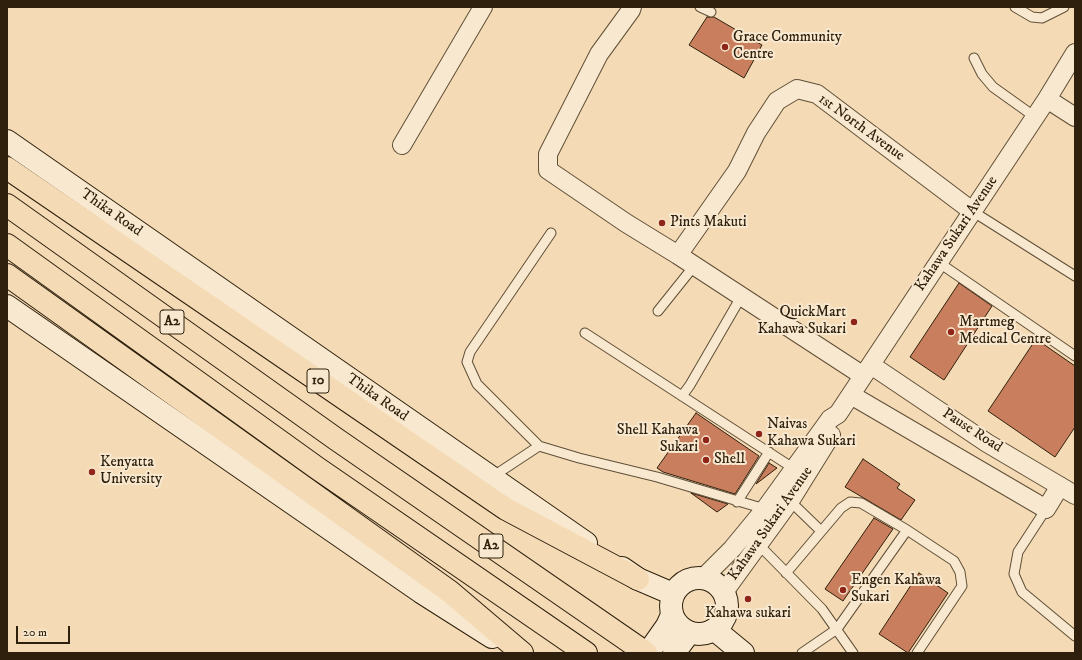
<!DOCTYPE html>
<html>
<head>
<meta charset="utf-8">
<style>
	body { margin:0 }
	#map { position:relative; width:1082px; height:660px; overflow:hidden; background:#f5dbb5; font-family:"IM FELL DW Pica",serif }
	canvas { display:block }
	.frame { position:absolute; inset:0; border:8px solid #2e200d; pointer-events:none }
	.scale { position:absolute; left:16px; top:626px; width:54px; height:18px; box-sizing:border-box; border:2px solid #2e200d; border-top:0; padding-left:5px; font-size:12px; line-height:14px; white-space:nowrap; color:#2e200d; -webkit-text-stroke:3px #f8e8cf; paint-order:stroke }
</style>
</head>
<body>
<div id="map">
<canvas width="1082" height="660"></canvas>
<div class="frame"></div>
<div class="scale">20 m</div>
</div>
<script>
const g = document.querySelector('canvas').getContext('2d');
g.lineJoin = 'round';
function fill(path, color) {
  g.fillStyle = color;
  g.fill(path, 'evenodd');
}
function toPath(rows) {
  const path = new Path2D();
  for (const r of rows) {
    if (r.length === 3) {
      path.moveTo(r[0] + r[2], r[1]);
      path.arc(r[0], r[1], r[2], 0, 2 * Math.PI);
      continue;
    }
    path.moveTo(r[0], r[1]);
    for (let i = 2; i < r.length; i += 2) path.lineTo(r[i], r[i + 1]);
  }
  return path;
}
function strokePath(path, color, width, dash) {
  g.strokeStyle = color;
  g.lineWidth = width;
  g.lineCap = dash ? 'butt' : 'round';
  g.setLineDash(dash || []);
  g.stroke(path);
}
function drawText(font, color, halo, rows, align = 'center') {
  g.font = font + ' "IM FELL DW Pica",serif';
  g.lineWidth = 4;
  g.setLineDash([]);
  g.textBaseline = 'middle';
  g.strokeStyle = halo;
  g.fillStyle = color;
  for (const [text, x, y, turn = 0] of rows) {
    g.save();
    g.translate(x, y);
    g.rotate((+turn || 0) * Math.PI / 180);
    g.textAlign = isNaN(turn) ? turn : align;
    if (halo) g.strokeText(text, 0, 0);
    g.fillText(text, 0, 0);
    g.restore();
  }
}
const building = toPath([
	[707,17,714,17,762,45,744,78,689,45,707,17],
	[959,283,992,306,944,380,910,357,959,283],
	[1036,339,1075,366,1075,427,1055,457,988,411,1036,339],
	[696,413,759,456,735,494,663,472,657,468,696,413],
	[863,459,900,484,897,488,915,500,901,520,845,487,863,459],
	[769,463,777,468,756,484,769,463],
	[691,493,728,504,717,512,691,493],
	[874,518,893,529,843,601,825,589,874,518],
	[919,573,948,593,908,653,879,634,919,573]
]);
const service = toPath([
	[700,7,711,12],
	[1015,7,1032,17,1042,18,1064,7],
	[974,58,982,74,993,87,1035,117],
	[972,211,1075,276],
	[938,262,1075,356],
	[658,311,694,266],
	[585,333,793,468],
	[682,396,690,385,741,297],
	[539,446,477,384,467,362,470,352,551,233],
	[492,477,539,446,579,458,657,477,765,509],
	[790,501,821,531],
	[737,502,769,452],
	[1046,509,1018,552,1014,574,1022,592,1075,636],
	[759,545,822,609,853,653],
	[786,573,841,508,850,502,861,503,907,530,954,561,960,572,962,586,917,653],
	[802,653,837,629,907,530]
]);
const minor = toPath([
	[632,7,631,10,599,54,548,154,548,170,626,223,678,255,862,375],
	[1047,99,1075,117],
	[402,145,483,7],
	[678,255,737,171,756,133,777,101,797,89,817,94,972,211],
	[871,365,987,443,1075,495],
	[851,395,1046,509,1060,486],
	[704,577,732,549,765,509,830,419,838,414,1047,99,1075,53],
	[724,592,790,501,831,435]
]);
const secondary = toPath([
	[7,141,586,543],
	[7,306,421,592,492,637],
	[622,568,638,579,673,594],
	[699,606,28],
	[715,630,743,653],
	[648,653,667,626,672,615],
	[674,653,689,633]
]);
const trunk = toPath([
	[7,168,506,509,638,579],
	[7,205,336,439,646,653],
	[7,245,317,468,586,653],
	[7,275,449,591,522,653]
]);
const markers = [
	[725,47,4,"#8f2418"],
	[662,223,4,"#8f2418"],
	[854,322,4,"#8f2418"],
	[951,332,4,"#8f2418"],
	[759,434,4,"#8f2418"],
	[706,440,4,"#8f2418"],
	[706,460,4,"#8f2418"],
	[92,472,4,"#8f2418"],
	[843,590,4,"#8f2418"],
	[748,599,4,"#8f2418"]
];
const shields = [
	[172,322,24],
	[318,381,22],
	[491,546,24]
];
const shieldNames = [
	["A2",172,322],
	["10",318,381],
	["A2",491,546]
];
const poiNames = [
	["Grace Community",733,38],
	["Centre",733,55],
	["Pints Makuti",670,223],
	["QuickMart",846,313,"right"],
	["Kahawa Sukari",846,330,"right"],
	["Martmeg",959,323],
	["Medical Centre",959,340],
	["Naivas",767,425],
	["Kahawa Sukari",767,442],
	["Shell Kahawa",698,431,"right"],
	["Sukari",698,448,"right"],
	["Shell",714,460],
	["Kenyatta",100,463],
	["University",100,480],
	["Engen Kahawa",851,581],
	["Sukari",851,598],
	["Kahawa sukari",748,614,"center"]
];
const streetNames = [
	["1st North Avenue",861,128,36],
	["Thika Road",111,213,35],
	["Kahawa Sukari Avenue",957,234,-56],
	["Thika Road",377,398,35],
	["Pause Road",972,431,33],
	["Kahawa Sukari Avenue",771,524,-55]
];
fill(building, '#c97e5e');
strokePath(building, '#2e200d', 1);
strokePath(service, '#604f37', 11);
strokePath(minor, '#604f37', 20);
strokePath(secondary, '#2e200d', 24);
strokePath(trunk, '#2e200d', 24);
strokePath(service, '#f8e8cf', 9);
strokePath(minor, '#f8e8cf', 18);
strokePath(secondary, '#f8e8cf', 22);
strokePath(trunk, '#f5dbb5', 22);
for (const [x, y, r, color] of markers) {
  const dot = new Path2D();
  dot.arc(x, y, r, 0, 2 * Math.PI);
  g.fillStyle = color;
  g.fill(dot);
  strokePath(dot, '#f8e8cf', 1.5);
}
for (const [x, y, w] of shields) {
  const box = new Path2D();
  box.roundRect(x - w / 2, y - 12, w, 24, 3);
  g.fillStyle = '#f8e8cf';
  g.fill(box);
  strokePath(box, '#2e200d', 1);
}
drawText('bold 14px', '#2e200d', null, shieldNames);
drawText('15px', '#2e200d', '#f8e8cf', poiNames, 'left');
drawText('15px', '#2e200d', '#f8e8cf', streetNames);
</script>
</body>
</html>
